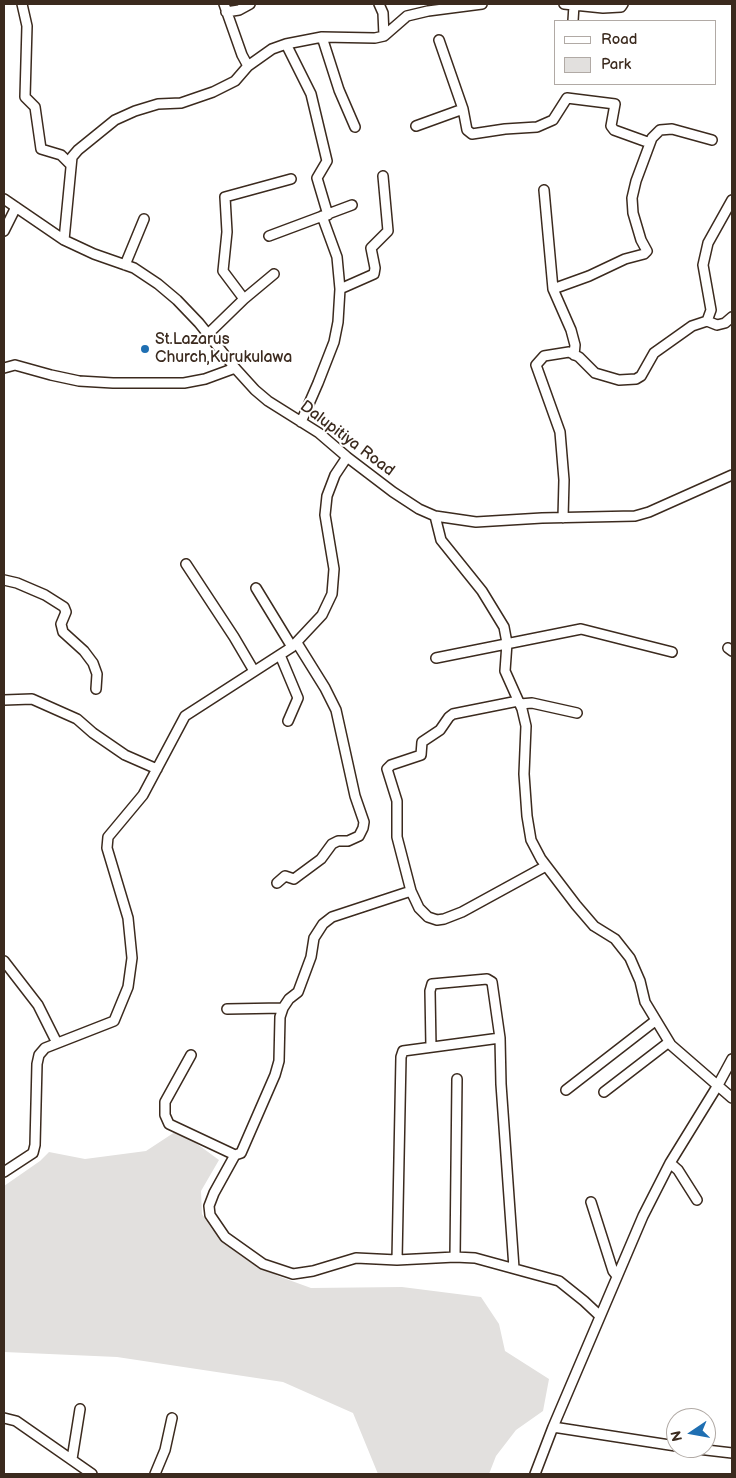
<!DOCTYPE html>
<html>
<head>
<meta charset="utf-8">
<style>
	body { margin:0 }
	#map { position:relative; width:736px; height:1478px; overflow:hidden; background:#fff; font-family:"Balsamiq Sans",sans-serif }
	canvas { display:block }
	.frame { position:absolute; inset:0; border:5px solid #3b2a1e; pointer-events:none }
	.legend { position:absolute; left:554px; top:20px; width:162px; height:65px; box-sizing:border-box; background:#fff; border:1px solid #b1aaa5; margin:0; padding:6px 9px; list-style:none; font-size:15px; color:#3b2a1e }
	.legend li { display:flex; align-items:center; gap:10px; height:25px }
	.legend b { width:25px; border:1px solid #b1aaa5 }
	.north { position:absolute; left:666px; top:1408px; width:50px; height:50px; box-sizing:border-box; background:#fff; border:1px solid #b1aaa5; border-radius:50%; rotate:258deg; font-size:14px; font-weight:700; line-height:20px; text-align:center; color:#3b2a1e }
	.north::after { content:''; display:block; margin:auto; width:18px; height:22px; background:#1f6fb2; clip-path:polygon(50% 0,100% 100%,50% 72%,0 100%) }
</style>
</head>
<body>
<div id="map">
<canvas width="736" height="1478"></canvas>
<div class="frame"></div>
<ul class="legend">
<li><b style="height:6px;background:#fff"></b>Road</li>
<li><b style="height:14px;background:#e2e0de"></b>Park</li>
</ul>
<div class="north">N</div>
</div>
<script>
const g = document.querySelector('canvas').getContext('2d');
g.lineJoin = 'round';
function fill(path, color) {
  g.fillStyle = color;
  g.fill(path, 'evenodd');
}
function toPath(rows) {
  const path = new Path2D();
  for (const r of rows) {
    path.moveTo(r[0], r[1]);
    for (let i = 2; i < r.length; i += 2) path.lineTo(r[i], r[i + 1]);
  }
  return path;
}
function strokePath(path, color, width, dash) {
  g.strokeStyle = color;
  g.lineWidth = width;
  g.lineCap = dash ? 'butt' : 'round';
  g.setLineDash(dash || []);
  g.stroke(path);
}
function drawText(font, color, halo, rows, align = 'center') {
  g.font = font + ' "Balsamiq Sans",sans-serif';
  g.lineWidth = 4;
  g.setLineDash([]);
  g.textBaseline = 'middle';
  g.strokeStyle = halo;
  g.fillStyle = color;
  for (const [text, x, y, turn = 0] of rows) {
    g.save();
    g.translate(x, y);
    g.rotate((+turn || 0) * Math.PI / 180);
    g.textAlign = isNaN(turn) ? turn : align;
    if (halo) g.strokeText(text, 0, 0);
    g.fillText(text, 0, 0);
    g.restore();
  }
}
const green = toPath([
	[178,1130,219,1160,201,1191,202,1214,212,1229,241,1256,278,1276,311,1288,402,1287,481,1297,499,1324,505,1351,549,1379,543,1411,516,1430,496,1456,489,1474,378,1474,353,1413,283,1382,117,1357,4,1352,4,1186,40,1161,49,1152,85,1159,146,1151]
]);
const minor = toPath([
	[22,4,27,26,25,97,35,107,41,149,61,155,71,165],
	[224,4,242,55,248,66],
	[379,4,383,13,384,36],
	[564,4,603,8,621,7,623,4],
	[226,12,239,10,250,4],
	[573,21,574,5],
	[322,37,339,90,355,127],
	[439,40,463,109,467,130,472,134,505,129,537,127,553,120,567,98,615,104,611,126,614,130,650,143],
	[286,44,311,94,327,161,317,178,328,215],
	[416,126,463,109],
	[544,190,553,289,571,330,575,345,574,355],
	[4,199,64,240,94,254,134,268,158,284,177,300,199,323,235,368,255,390,268,401,319,433,347,457,393,492,419,509,435,516,476,522,542,518,635,516,649,512,732,475],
	[4,231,16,207],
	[269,236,352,205],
	[64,240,72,157,78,150,115,120,135,111,158,104,181,103,213,92,235,81,248,66,272,49,286,44,322,37,375,38,384,36,407,16,428,11,482,4],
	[125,265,144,219],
	[340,289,374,274,375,268,371,248,388,231,383,176],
	[553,289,589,276,625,259,644,254,647,251,641,240,633,213,632,198,636,181,652,138,660,130,672,129,712,140],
	[244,299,274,274],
	[707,321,711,310,703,265,708,243,732,200],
	[208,334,244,299,223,271,227,232,225,197,291,179],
	[4,368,15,365,51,375,79,381,113,383,184,383,205,379,235,368],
	[301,422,318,383,334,342,338,322,340,289,337,257,322,216],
	[435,516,441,540,482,591,504,627,507,643,505,671,522,709,526,726,524,774,527,816,531,840,541,859,576,905,594,926,615,939,630,958,640,981,645,1002,671,1045,732,1098],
	[563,518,564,480,560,432,536,365,544,356,569,352,579,357,595,373,619,380,636,379,641,376,654,353,692,326,707,321,717,325,725,323,732,317],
	[186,564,234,637,254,671],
	[4,580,17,583,45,595,64,607,66,612,61,624,63,632,84,651,93,663,97,674,96,689],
	[256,588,292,647],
	[728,648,732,651],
	[280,655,298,698,288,721],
	[436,658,581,629,672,652],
	[4,700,32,699,77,719,93,733,125,755,157,769],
	[518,701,453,714,449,717,440,730,422,742,421,755,391,765,387,769,397,801,397,837,411,891,419,908,428,917,437,920,444,919,462,912,546,866],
	[520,704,532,703,577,713],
	[277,883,285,876,294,879,298,876,321,859,332,844,338,841,348,841,359,836,363,828,364,822,355,796,336,710,325,688,297,643],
	[4,961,38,1005,57,1043],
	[227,1009,283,1008],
	[431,1047,430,991,432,984,487,979,492,982,500,1038,501,1084,514,1268],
	[191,1055,165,1102,165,1115,169,1124,235,1155,241,1153,275,1075,279,1061,280,1017,283,1008,289,999,298,992,311,957,314,938,323,924,332,917,411,891],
	[566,1090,655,1021],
	[604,1092,669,1042],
	[235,1155,214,1193,209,1206,210,1215,225,1237,263,1264,293,1274,313,1271,356,1258,397,1260,455,1257,475,1258,559,1281,584,1301,600,1316],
	[670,1163,678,1170,697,1200],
	[4,1172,33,1153,35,1145,37,1064,39,1055,45,1048,114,1021,128,987,132,958,128,918,107,848,108,837,143,795,185,716,292,647,322,615,332,594,334,569,325,515,327,496,335,475,347,457],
	[591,1202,613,1271,617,1276],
	[455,1257,457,1079],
	[397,1260,401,1057,403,1051,500,1038],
	[4,1418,16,1421,92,1474],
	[553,1427,676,1446],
	[689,1448,732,1453],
	[72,1459,80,1409],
	[155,1474,165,1450,172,1418],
	[535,1474,553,1427,643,1216,670,1163,718,1085,732,1059]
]);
const markers = [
	[145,349,5,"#1f6fb2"]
];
const poiNames = [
	["St.Lazarus",155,340],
	["Church,Kurukulawa",155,358]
];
const streetNames = [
	["Dalupitiya Road",347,439,37]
];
fill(green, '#e2e0de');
strokePath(minor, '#3b2a1e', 12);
strokePath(minor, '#fff', 9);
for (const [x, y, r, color] of markers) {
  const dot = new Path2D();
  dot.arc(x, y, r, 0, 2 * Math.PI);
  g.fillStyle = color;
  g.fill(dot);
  strokePath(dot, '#fff', 2);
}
drawText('16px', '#3b2a1e', '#fff', poiNames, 'left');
drawText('16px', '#3b2a1e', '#fff', streetNames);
</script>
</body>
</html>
